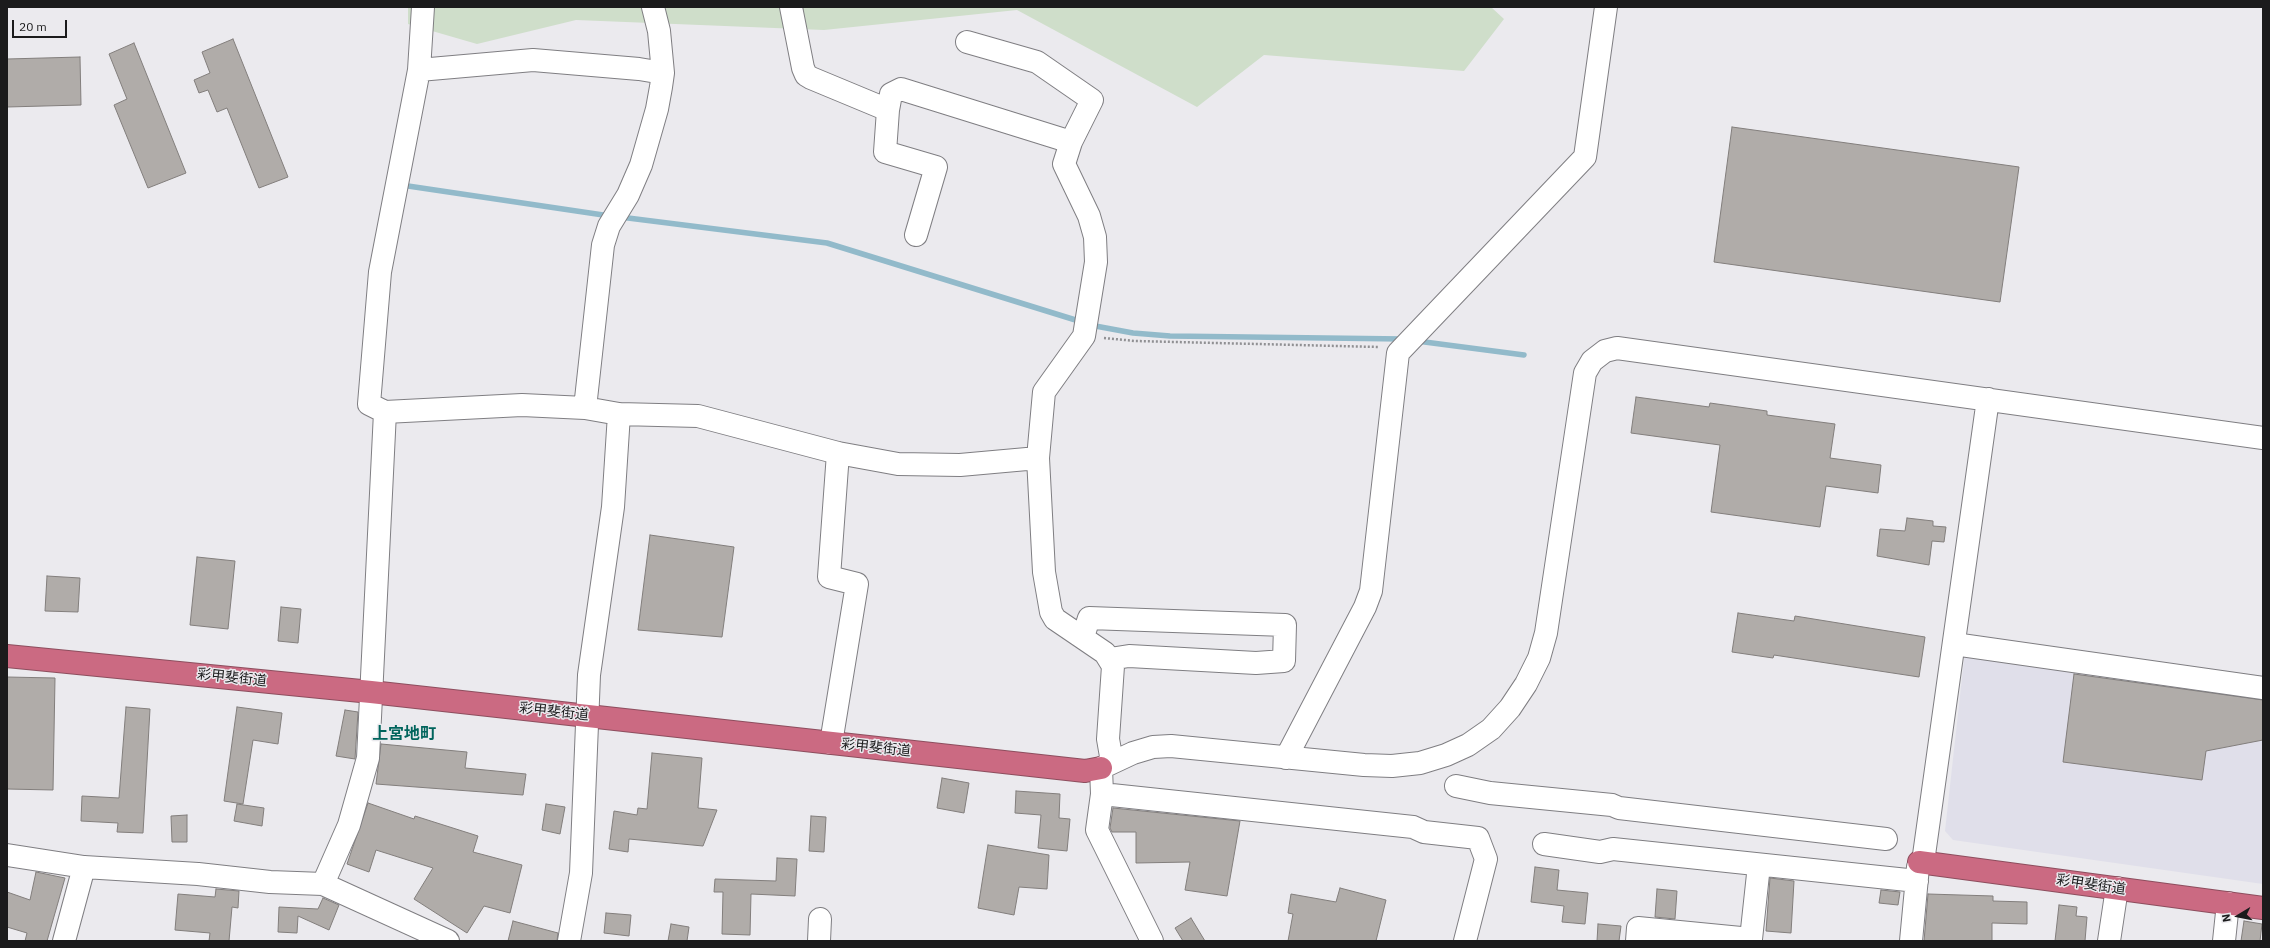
<!DOCTYPE html>
<html>
<head>
<meta charset="utf-8">
<style>
	body { margin:0 }
	#map { position:relative; width:2270px; height:948px; overflow:hidden; background:#ebeaee; font-family:"IBM Plex Sans",sans-serif }
	canvas { display:block }
	.frame { position:absolute; inset:0; border:8px solid #1b1b1c; pointer-events:none }
	.north { position:absolute; left:2218px; top:896px; width:40px; height:40px; -webkit-text-stroke:3px #ebeaee; paint-order:stroke; rotate:260deg; font-size:11px; font-weight:700; line-height:16px; text-align:center; color:#1b1b1c }
	.north::after { content:''; display:block; margin:auto; width:14px; height:18px; background:#1b1b1c; clip-path:polygon(50% 0,100% 100%,50% 72%,0 100%) }
	.scale { position:absolute; left:12px; top:20px; width:55px; height:18px; box-sizing:border-box; border:2px solid #1b1b1c; border-top:0; padding-left:5px; font-size:12px; line-height:14px; white-space:nowrap; color:#1b1b1c; -webkit-text-stroke:3px #ebeaee; paint-order:stroke }
</style>
</head>
<body>
<div id="map">
<canvas width="2270" height="948"></canvas>
<div class="frame"></div>
<div class="north">N</div>
<div class="scale">20 m</div>
</div>
<script>
const g = document.querySelector('canvas').getContext('2d');
g.lineJoin = 'round';
function fill(path, color) {
  g.fillStyle = color;
  g.fill(path, 'evenodd');
}
function toPath(rows) {
  const path = new Path2D();
  for (const r of rows) {
    path.moveTo(r[0], r[1]);
    for (let i = 2; i < r.length; i += 2) path.lineTo(r[i], r[i + 1]);
  }
  return path;
}
function strokePath(path, color, width, dash) {
  g.strokeStyle = color;
  g.lineWidth = width;
  g.lineCap = dash ? 'butt' : 'round';
  g.setLineDash(dash || []);
  g.stroke(path);
}
function drawText(font, color, halo, rows, align = 'center') {
  g.font = font + ' "IBM Plex Sans","Noto Sans JP",sans-serif';
  g.lineWidth = 3;
  g.setLineDash([]);
  g.textBaseline = 'middle';
  g.strokeStyle = halo;
  g.fillStyle = color;
  for (const [text, x, y, turn = 0] of rows) {
    g.save();
    g.translate(x, y);
    g.rotate((+turn || 0) * Math.PI / 180);
    g.textAlign = isNaN(turn) ? turn : align;
    if (halo) g.strokeText(text, 0, 0);
    g.fillText(text, 0, 0);
    g.restore();
  }
}
const built = toPath([
	[1973,639,2263,676,2263,884,1953,840,1945,831,1965,651]
]);
const green = toPath([
	[408,7,1491,7,1504,19,1464,71,1264,55,1197,107,1017,10,824,30,576,20,477,44,408,24]
]);
const stream = toPath([
	[408,186,610,216],
	[620,217,827,243,1082,322],
	[1090,325,1133,333,1170,336,1403,339],
	[1417,341,1524,355]
]);
const building = toPath([
	[233,39,288,177,259,188,227,108,217,112,208,90,199,93,194,80,210,73,202,52,233,39],
	[134,43,186,173,148,188,114,105,127,99,109,54,134,43],
	[80,57,81,105,7,107,7,59,80,57],
	[1732,127,2019,167,2000,302,1714,262,1732,127],
	[1636,397,1709,407,1710,403,1767,411,1767,415,1835,424,1830,458,1881,465,1878,493,1826,486,1820,527,1711,512,1720,445,1631,433,1636,397],
	[1907,518,1933,521,1933,526,1946,527,1944,542,1932,541,1929,565,1877,556,1880,529,1905,531,1907,518],
	[650,535,734,547,722,637,638,630,650,535],
	[197,557,235,561,228,629,190,625,197,557],
	[47,576,80,578,78,612,45,611,47,576],
	[281,607,301,609,298,643,278,641,281,607],
	[1738,613,1794,621,1795,616,1925,637,1919,677,1774,655,1773,658,1732,652,1738,613],
	[2074,674,2263,700,2263,740,2206,751,2202,780,2063,762,2074,674],
	[7,677,55,678,53,790,7,789,7,677],
	[126,707,150,709,143,833,117,832,118,823,81,821,82,796,119,798,126,707],
	[237,707,282,713,278,744,253,740,243,804,224,801,237,707],
	[345,710,358,712,355,759,336,756,345,710],
	[381,744,467,752,465,768,526,774,523,795,376,784,381,744],
	[652,753,702,758,698,808,717,810,703,846,629,839,628,852,609,849,614,811,637,815,638,808,647,809,652,753],
	[942,778,969,783,964,813,937,808,942,778],
	[1016,791,1060,794,1059,818,1070,819,1067,851,1038,848,1041,815,1015,813,1016,791],
	[368,803,414,819,415,816,478,836,473,852,522,865,510,913,484,906,467,933,414,899,433,868,376,850,369,872,347,864,368,803],
	[237,804,264,808,262,826,234,821,237,804],
	[546,804,565,807,560,834,542,830,546,804],
	[1113,808,1240,821,1227,896,1185,890,1190,862,1136,863,1136,832,1112,832,1110,828,1113,808],
	[187,815,187,842,172,842,171,816,187,815],
	[811,816,826,817,824,852,809,851,811,816],
	[988,845,1049,855,1047,889,1019,887,1014,915,978,908,988,845],
	[777,858,797,859,795,896,751,894,750,935,722,934,723,892,714,892,715,879,776,881,777,858],
	[1535,867,1559,870,1557,890,1588,893,1585,924,1562,922,1564,906,1531,902,1535,867],
	[36,872,65,878,47,941,25,941,27,933,7,927,7,892,30,900,36,872],
	[1770,878,1794,881,1791,933,1766,931,1770,878],
	[1340,888,1386,900,1376,941,1288,941,1293,914,1288,913,1291,894,1336,902,1340,888],
	[216,889,239,891,238,908,232,907,229,941,209,941,210,933,175,930,178,894,215,897,216,889],
	[1657,889,1677,891,1675,919,1655,917,1657,889],
	[1881,890,1900,892,1898,905,1879,903,1881,890],
	[1928,894,1993,896,1993,901,2027,902,2027,924,1992,923,1992,941,1924,941,1928,894],
	[323,898,339,905,329,930,298,916,297,933,278,932,279,907,318,909,323,898],
	[2059,905,2077,907,2076,916,2087,917,2085,941,2055,941,2059,905],
	[606,913,631,915,629,936,604,933,606,913],
	[1191,918,1205,941,1183,941,1175,928,1191,918],
	[513,921,558,933,557,941,508,941,513,921],
	[2244,921,2262,924,2260,941,2241,941,2244,921],
	[671,924,689,927,687,941,668,941,671,924],
	[1598,924,1621,926,1619,941,1597,941,1598,924]
]);
const path = toPath([
	[1104,338,1135,341,1379,347]
]);
const minor = toPath([
	[423,7,419,70,380,272,369,404,385,412,522,405,585,408,619,414,698,416,838,453,898,464,960,465,1038,458],
	[791,7,803,68,806,75,811,78,888,110,891,94,901,89,1071,142,1064,164,1089,216,1095,237,1096,262,1084,336,1044,392,1038,458,1044,572,1051,612,1055,619,1105,653,1113,666,1108,739,1112,762],
	[967,42,1037,62,1092,100,1071,142],
	[419,70,533,60,639,69,663,73],
	[888,110,885,152,936,167,916,235],
	[585,408,603,245,609,226,628,195,641,165,657,109,661,87,663,73,659,31,653,7],
	[1083,637,1089,618,1285,625,1284,661,1256,663,1129,656,1110,659],
	[1954,644,2263,688],
	[831,743,857,584,829,577,838,453],
	[1286,758,1365,607,1371,591,1398,353,1585,157,1606,7],
	[1456,786,1490,793,1612,805,1619,808,1886,839],
	[1102,794,1413,827,1424,832,1478,838,1486,859,1465,941],
	[1544,844,1600,852,1613,849,1917,881],
	[7,855,84,867,198,874,270,882,323,884,448,941],
	[1923,862,1988,399],
	[323,884,349,825,368,758,385,412],
	[64,941,84,867],
	[569,941,581,873,589,675,613,507,619,414],
	[819,941,820,919],
	[1152,941,1097,830,1102,794,1101,768,1133,753,1153,747,1171,746,1364,765,1392,766,1420,763,1446,755,1468,745,1491,729,1510,708,1526,684,1539,658,1546,633,1585,373,1592,361,1605,351,1617,348,2263,438],
	[1637,941,1638,928,1751,939,1759,865],
	[1911,941,1918,867],
	[2109,941,2117,888],
	[2224,941,2228,903]
]);
const highway = toPath([
	[7,656,371,692,1085,771,1101,768],
	[1919,862,2263,908]
]);
const streetNames = [
	["彩甲斐街道",232,678,6],
	["彩甲斐街道",554,712,6],
	["彩甲斐街道",876,748,6],
	["彩甲斐街道",2091,885,8]
];
const quarterNames = [
	["上宮地町",404,734]
];
fill(built, '#e0dfea');
fill(green, '#cfdeca');
strokePath(stream, '#92baca', 5.5);
fill(building, '#b0aca9');
strokePath(building, '#827e7c', 1);
strokePath(minor, '#7f7e82', 24);
strokePath(highway, '#8d4e5e', 24);
strokePath(path, '#909093', 2.5, [2, 2]);
strokePath(minor, '#fff', 22);
strokePath(highway, '#cb6a82', 22);
drawText('14px', '#1b1b1c', '#ebeaee', streetNames);
drawText('bold 16px', '#00645c', '#ebeaee', quarterNames);
</script>
</body>
</html>
